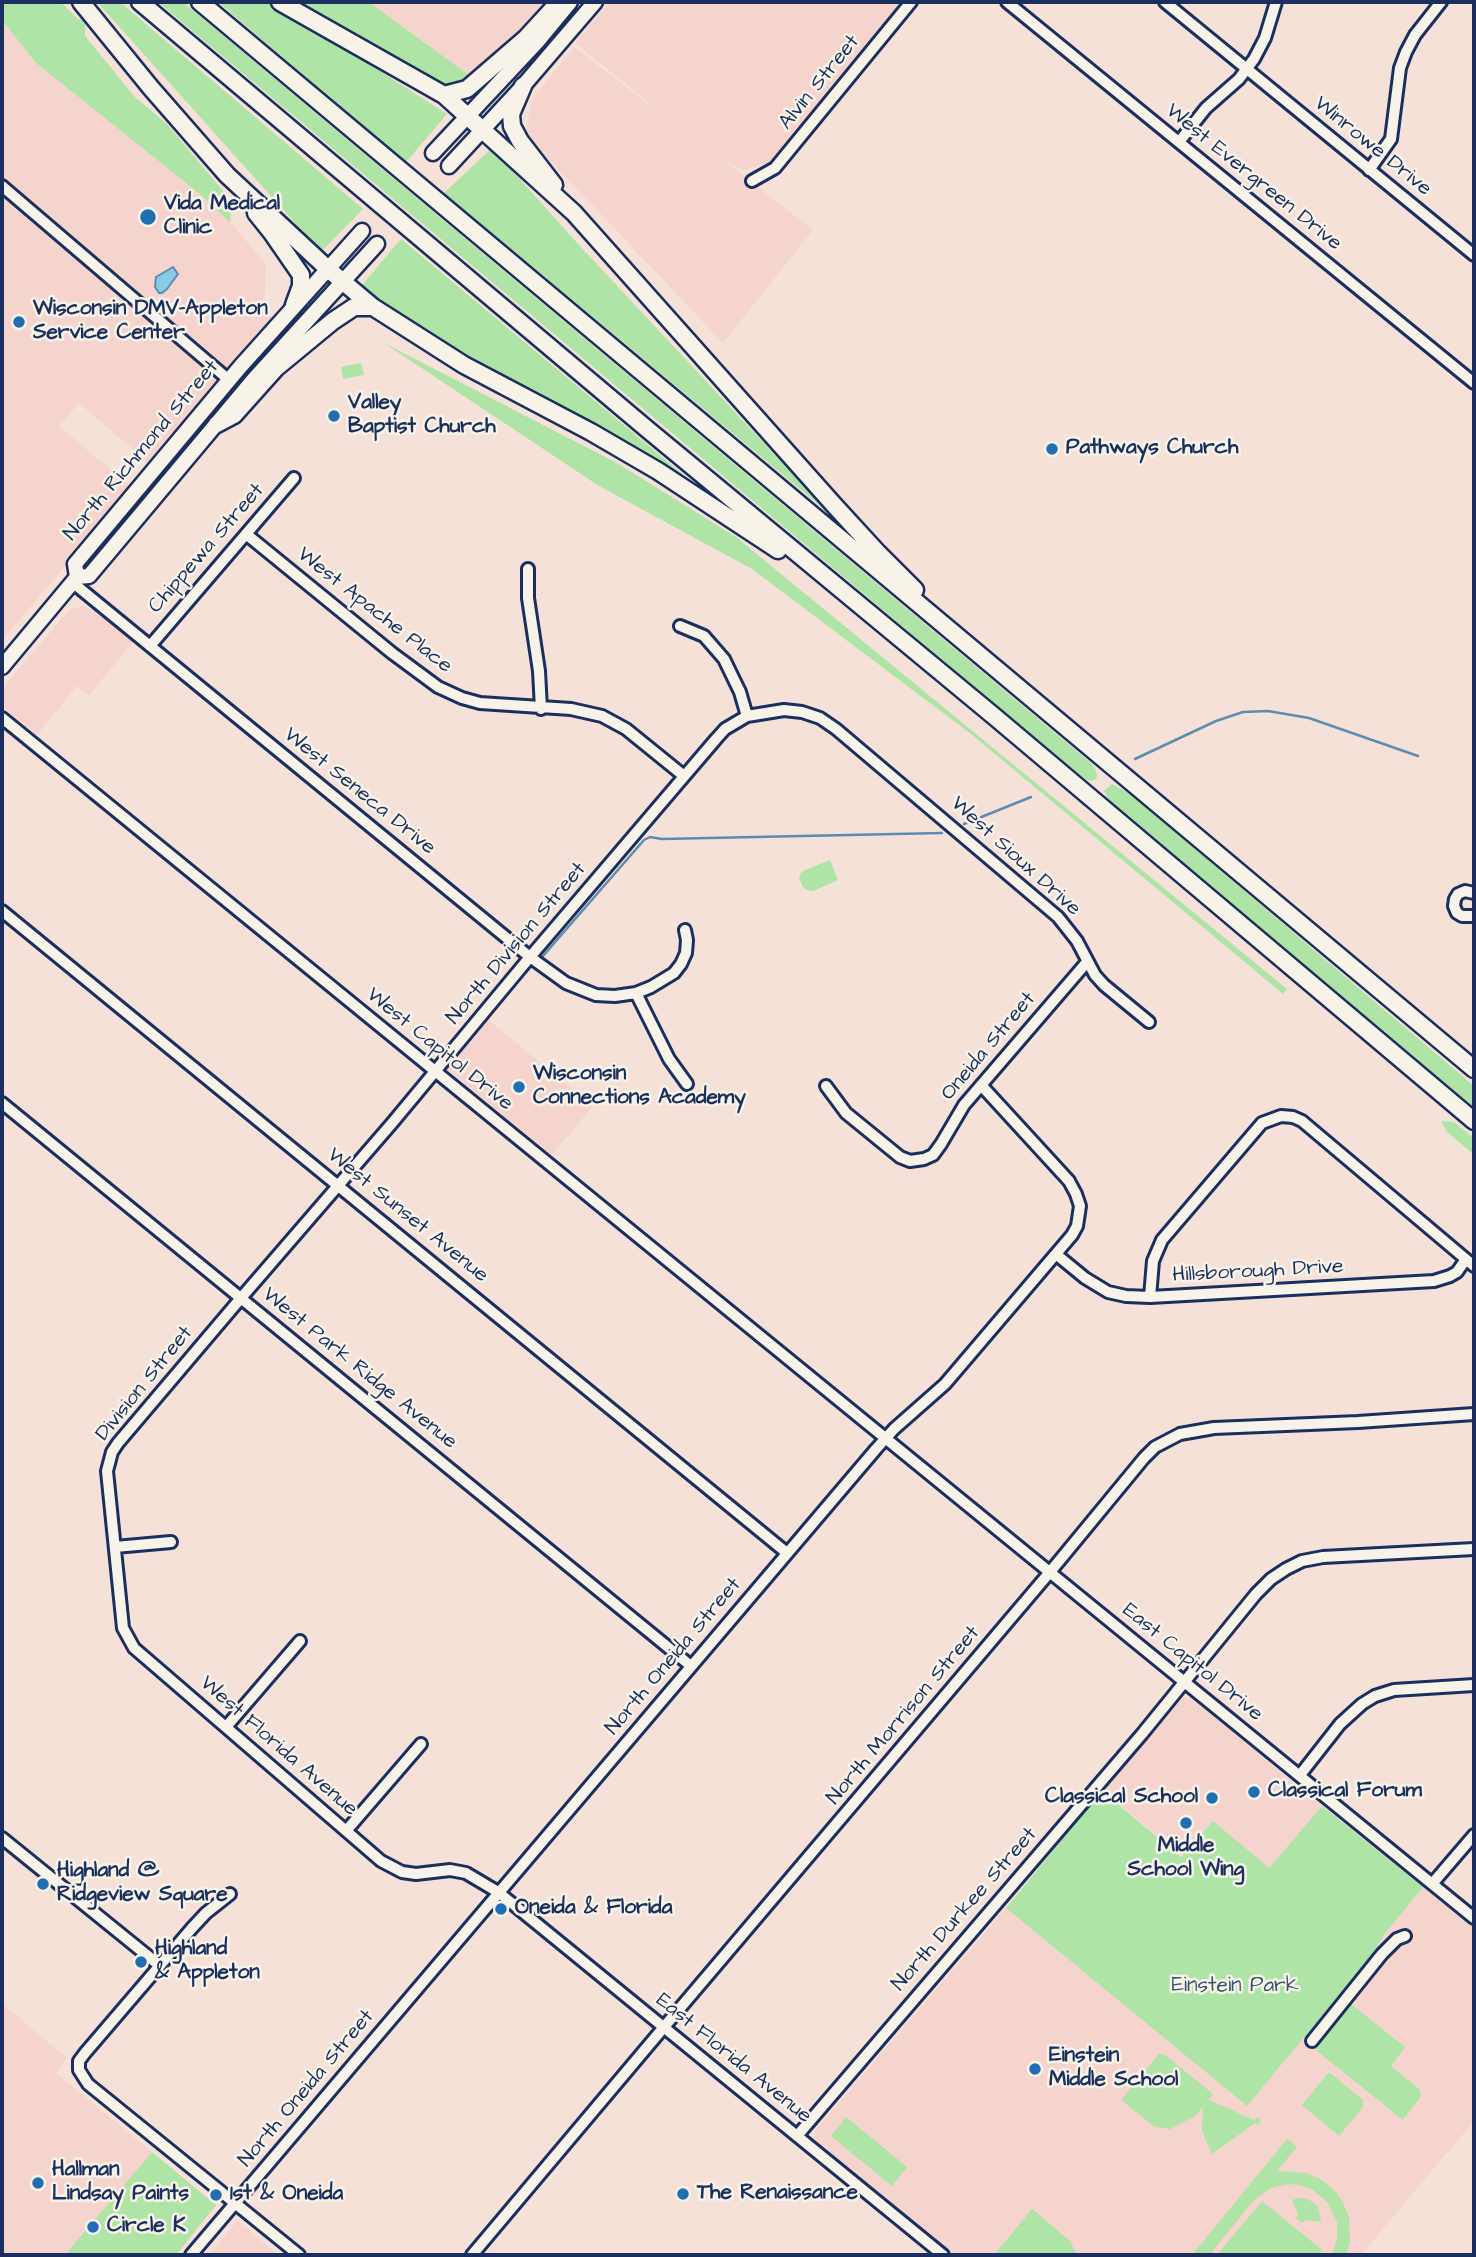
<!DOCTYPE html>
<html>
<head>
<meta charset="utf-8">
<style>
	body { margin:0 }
	#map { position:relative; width:1476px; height:2257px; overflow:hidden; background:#f6e1d8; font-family:"Architects Daughter",sans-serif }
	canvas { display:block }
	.frame { position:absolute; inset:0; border:4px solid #1b2f5e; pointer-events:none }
</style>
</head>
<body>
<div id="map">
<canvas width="1476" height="2257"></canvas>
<div class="frame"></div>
</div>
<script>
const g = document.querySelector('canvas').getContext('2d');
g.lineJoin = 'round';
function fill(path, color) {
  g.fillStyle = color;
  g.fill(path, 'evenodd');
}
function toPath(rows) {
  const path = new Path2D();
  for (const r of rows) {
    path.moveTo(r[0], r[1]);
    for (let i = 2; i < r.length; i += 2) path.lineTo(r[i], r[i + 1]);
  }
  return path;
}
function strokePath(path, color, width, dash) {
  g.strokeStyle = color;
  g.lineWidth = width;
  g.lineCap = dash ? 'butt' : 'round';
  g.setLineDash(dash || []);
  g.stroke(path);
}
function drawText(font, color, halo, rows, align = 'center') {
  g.font = font + ' "Architects Daughter",sans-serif';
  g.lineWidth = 5;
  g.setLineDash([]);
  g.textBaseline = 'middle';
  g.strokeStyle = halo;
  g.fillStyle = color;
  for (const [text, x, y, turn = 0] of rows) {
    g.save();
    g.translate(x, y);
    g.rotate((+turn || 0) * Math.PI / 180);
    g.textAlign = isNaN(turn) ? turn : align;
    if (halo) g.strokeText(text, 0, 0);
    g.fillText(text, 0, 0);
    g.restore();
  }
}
const built = toPath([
	[369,2,555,2,473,78],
	[610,2,900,2,771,161,745,170,727,163,813,230,723,343,525,134,533,98,574,47,673,122,575,43],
	[2,20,36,63,201,195,230,222,266,264,264,311,274,319,151,465,79,403,59,426,132,488,2,640],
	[82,606,95,611,134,641,89,695,77,686,37,735,2,706,2,689,65,615,71,609],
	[486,1018,593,1106,552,1155,446,1068],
	[1183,1697,1191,1698,1322,1806,1239,1903,1103,1791],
	[1423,1887,1474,1929,1474,2121,1361,2255,956,2255,814,2139,817,2128,1006,1908,1247,2106,1371,1957,1383,1936],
	[2,2003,67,2058,56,2073,216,2205,176,2255,6,2255,2,2252],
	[237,2221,279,2255,209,2255]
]);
const green = toPath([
	[2,2,61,2,78,19,85,21,85,36,135,97,167,124,223,191,231,209,230,222,201,195,36,63,2,20],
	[97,2,120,2,363,209,321,252],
	[158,2,183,2,1092,764,1096,771,1097,777,1095,780,1089,781,1080,775],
	[218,2,266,2,311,27,447,114,406,162],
	[300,2,369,2,473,78,463,86,445,87],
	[492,148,578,244,830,514,444,193],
	[401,239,686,477,529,392,370,295,362,285],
	[384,343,617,463,736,537,1287,989,1283,994,971,734,752,569,599,486],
	[361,363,364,375,343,379,341,367],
	[1112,784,1129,793,1474,1086,1474,1107,1110,802,1104,791],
	[830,860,838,880,813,891,807,890,803,887,799,878,801,873,805,870],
	[1441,1121,1454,1122,1474,1138,1474,1155,1447,1132],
	[1102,1791,1181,1857,1213,1821,1269,1868,1322,1806,1423,1887,1383,1936,1371,1957,1247,2106,1006,1908],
	[1343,1998,1405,2047,1391,2066,1420,2090,1421,2094,1420,2098,1403,2120,1307,2043],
	[1159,2054,1164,2054,1213,2094,1209,2100,1254,2120,1257,2117,1261,2120,1258,2125,1255,2123,1212,2154,1202,2131,1203,2107,1195,2116,1170,2129,1155,2127,1121,2100],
	[1329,2072,1363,2100,1363,2107,1339,2136,1302,2105],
	[846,2117,907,2167,892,2186,831,2136],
	[1287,2139,1297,2147,1277,2171,1306,2173,1322,2180,1336,2192,1343,2203,1349,2218,1350,2242,1346,2255,1332,2255,1337,2239,1337,2222,1327,2202,1313,2190,1299,2185,1289,2184,1271,2188,1255,2199,1209,2255,1192,2255],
	[152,2152,216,2205,176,2255,65,2255],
	[1299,2198,1308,2199,1318,2206,1321,2222,1305,2220,1302,2223,1296,2218,1298,2214,1292,2200],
	[1262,2201,1322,2250,1318,2255,1217,2255],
	[1032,2209,1070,2241,1077,2255,994,2255]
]);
const water = toPath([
	[173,267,178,274,167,289,162,293,159,293,155,287,156,277,173,267]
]);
const stream = toPath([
	[1135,759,1216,721,1243,712,1268,711,1309,718,1418,756],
	[964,824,1031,797],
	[543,956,644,840,650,837,662,839,942,833]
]);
const minor = toPath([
	[1007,2,1474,383],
	[1165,2,1474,255],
	[1179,142,1206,108,1239,79,1254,59,1265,38,1276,2],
	[1369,170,1391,139,1400,68,1406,52,1415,35,1441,2],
	[752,181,775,168,911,2],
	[2,186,229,380],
	[246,534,392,653,438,687,462,698,480,703,571,709,602,716,626,729,684,776],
	[528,569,528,598,539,671,541,709],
	[72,582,530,957,566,983,596,995,615,996,636,993,651,987,674,973,681,964,686,953,687,940,685,930],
	[680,626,704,636,724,659,740,692,747,716],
	[150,646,294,478],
	[2,718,1474,1918],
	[1474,893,1465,891,1458,894,1455,899,1454,906,1457,913,1462,916,1474,916],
	[2,911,787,1553],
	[636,993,669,1059,687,1084],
	[826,1086,846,1113,900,1157,910,1161,924,1159,933,1155,941,1144,964,1105,1087,962],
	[2,1103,691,1666],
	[1057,1255,1085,1278,1108,1292,1126,1296,1150,1297,1434,1281,1450,1276,1457,1272,1466,1259],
	[1150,1297,1153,1261,1162,1240,1262,1123,1281,1116,1293,1117,1302,1121,1474,1266],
	[115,1547,171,1542],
	[226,1727,300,1641],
	[1300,1775,1340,1724,1362,1704,1375,1696,1394,1690,1474,1685],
	[346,1831,421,1744],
	[2,1838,159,1965],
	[1432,1884,1474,1835],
	[230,1894,206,1913,192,1928,85,2053,79,2061,79,2070,88,2084,299,2255],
	[1312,2041,1382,1954,1397,1939,1405,1936],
	[797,2136,1142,1734,1256,1594,1271,1579,1286,1569,1302,1561,1323,1557,1474,1549],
	[191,2255,876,1449,894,1429,945,1384,1072,1235,1077,1226,1080,1206,1076,1194,1069,1181,981,1085],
	[472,2255,664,2027,1050,1572,1144,1458,1155,1447,1180,1434,1214,1428,1358,1422,1474,1414],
	[943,2255,498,1892,466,1873,450,1870,416,1874,402,1872,381,1861,134,1648,123,1628,107,1471,112,1452,118,1443,241,1298,393,1122,530,957,716,739,725,729,747,716,784,710,802,712,820,718,836,729,1058,917,1077,941,1095,975,1104,985,1149,1022]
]);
const major = toPath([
	[433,153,537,42,570,2],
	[449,166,523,86,595,2],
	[77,577,75,564,240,367,362,231],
	[2,667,77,577,89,576,254,379,377,244]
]);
const highway = toPath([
	[81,2,151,88,227,175,329,270,373,307,464,365,591,432,658,471,778,550],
	[140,2,647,429,995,717,1474,1121],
	[200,2,1474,1069],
	[280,2,444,95,574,213,834,505,878,553,915,590],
	[523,86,511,114,512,126,520,141,554,185],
	[444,95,467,89,526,38,559,2],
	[256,213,272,233,301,275,301,286,294,305],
	[217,424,234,415,276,368,333,321,354,307,373,307]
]);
const markers = [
	[148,217,9,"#1f6fb2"],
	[19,322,7,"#1f6fb2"],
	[334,416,7,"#1f6fb2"],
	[1052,449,7,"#1f6fb2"],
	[519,1087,7,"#1f6fb2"],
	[1254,1792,7,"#1f6fb2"],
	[1212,1798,7,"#1f6fb2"],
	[1186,1823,7,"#1f6fb2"],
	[43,1884,7,"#1f6fb2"],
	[501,1909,7,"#1f6fb2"],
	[141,1962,7,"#1f6fb2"],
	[1035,2069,7,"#1f6fb2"],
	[38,2183,7,"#1f6fb2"],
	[683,2194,7,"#1f6fb2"],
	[216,2195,7,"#1f6fb2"],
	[93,2227,7,"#1f6fb2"]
];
const streetNames = [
	["Alvin Street",820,83,-51],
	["Winrowe Drive",1372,147,39],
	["West Evergreen Drive",1253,178,39],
	["North Richmond Street",142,451,-50],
	["Chippewa Street",207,549,-49],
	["West Apache Place",374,611,38],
	["West Seneca Drive",359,792,39],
	["West Sioux Drive",1015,857,42],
	["North Division Street",517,944,-50],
	["Oneida Street",989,1047,-50],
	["West Capitol Drive",439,1050,39],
	["West Sunset Avenue",407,1216,39],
	["Hillsborough Drive",1258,1272,-3],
	["West Park Ridge Avenue",359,1369,39],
	["Division Street",145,1384,-51],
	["North Oneida Street",674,1657,-50],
	["East Capitol Drive",1192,1663,39],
	["North Morrison Street",904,1716,-50],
	["West Florida Avenue",278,1747,41],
	["North Durkee Street",965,1910,-49],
	["East Florida Avenue",733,2059,39],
	["North Oneida Street",307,2089,-50]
];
const poiNames = [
	["Vida Medical",164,205],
	["Clinic",164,229],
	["Wisconsin DMV-Appleton",33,310],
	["Service Center",33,334],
	["Valley",348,404],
	["Baptist Church",348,428],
	["Pathways Church",1066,449],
	["Wisconsin",533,1075],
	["Connections Academy",533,1099],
	["Classical Forum",1268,1792],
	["Classical School",1198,1798,"right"],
	["Middle",1186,1847,"center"],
	["School Wing",1186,1871,"center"],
	["Highland @",57,1872],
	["Ridgeview Square",57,1896],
	["Oneida & Florida",515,1909],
	["Highland",155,1950],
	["& Appleton",155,1974],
	["Einstein",1049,2057],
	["Middle School",1049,2081],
	["Hallman",52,2171],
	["Lindsay Paints",52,2195],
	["The Renaissance",697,2194],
	["1st & Oneida",230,2195],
	["Circle K",107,2227]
];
const parkNames = [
	["Einstein Park",1235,1987]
];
fill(built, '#f5d4cd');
fill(green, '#aee4a6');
fill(water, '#87cbe8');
strokePath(water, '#5c8db1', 2);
strokePath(stream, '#5c8db1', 2.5);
strokePath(minor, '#1b2f5e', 16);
strokePath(major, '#1b2f5e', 19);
strokePath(highway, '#1b2f5e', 21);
strokePath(minor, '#f7f3e8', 10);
strokePath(major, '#f7f3e8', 14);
strokePath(highway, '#f7f3e8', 16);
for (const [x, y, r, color] of markers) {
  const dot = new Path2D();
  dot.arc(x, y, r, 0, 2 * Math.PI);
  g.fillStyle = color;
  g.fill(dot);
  strokePath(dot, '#f7f3e8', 2.5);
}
drawText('21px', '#1b2f5e', '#f7f3e8', streetNames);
drawText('bold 21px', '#1b2f5e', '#f7f3e8', poiNames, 'left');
drawText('21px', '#38536c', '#f7f3e8', parkNames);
</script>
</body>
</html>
